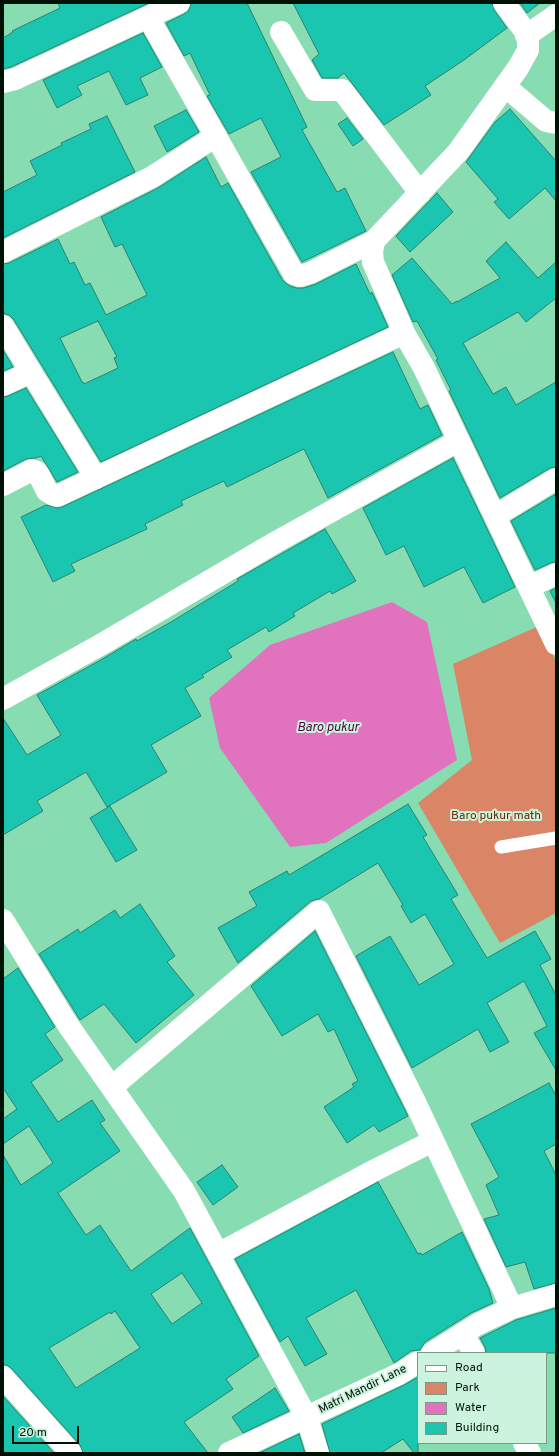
<!DOCTYPE html>
<html>
<head>
<meta charset="utf-8">
<style>
	body { margin:0 }
	#map { position:relative; width:559px; height:1456px; overflow:hidden; background:#88dcb1; font-family:Overpass,sans-serif }
	canvas { display:block }
	.frame { position:absolute; inset:0; border:4px solid #001106; pointer-events:none }
	.legend { position:absolute; left:417px; top:1352px; width:130px; height:92px; box-sizing:border-box; background:#cbf3dd; border:1px solid #7a9987; margin:0; padding:5px 7px; list-style:none; font-size:12px; color:#001106 }
	.legend li { display:flex; align-items:center; gap:8px; height:20px }
	.legend b { width:20px; border:1px solid #7a9987 }
	.scale { position:absolute; left:12px; top:1426px; width:67px; height:18px; box-sizing:border-box; border:2px solid #001106; border-top:0; padding-left:5px; font-size:12px; line-height:14px; white-space:nowrap; color:#001106; -webkit-text-stroke:3px #cbf3dd; paint-order:stroke }
</style>
</head>
<body>
<div id="map">
<canvas width="559" height="1456"></canvas>
<div class="frame"></div>
<ul class="legend">
<li><b style="height:5px;background:#fff"></b>Road</li>
<li><b style="height:11px;background:#d98566"></b>Park</li>
<li><b style="height:11px;background:#e173be"></b>Water</li>
<li><b style="height:11px;background:#1bc6b0"></b>Building</li>
</ul>
<div class="scale">20 m</div>
</div>
<script>
const g = document.querySelector('canvas').getContext('2d');
g.lineJoin = 'round';
function fill(path, color) {
  g.fillStyle = color;
  g.fill(path, 'evenodd');
}
function toPath(rows) {
  const path = new Path2D();
  for (const r of rows) {
    path.moveTo(r[0], r[1]);
    for (let i = 2; i < r.length; i += 2) path.lineTo(r[i], r[i + 1]);
  }
  return path;
}
function strokePath(path, color, width, dash) {
  g.strokeStyle = color;
  g.lineWidth = width;
  g.lineCap = dash ? 'butt' : 'round';
  g.setLineDash(dash || []);
  g.stroke(path);
}
function drawText(font, color, halo, rows, align = 'center') {
  g.font = font + ' Overpass,sans-serif';
  g.lineWidth = 4;
  g.setLineDash([]);
  g.textBaseline = 'middle';
  g.strokeStyle = halo;
  g.fillStyle = color;
  for (const [text, x, y, turn = 0] of rows) {
    g.save();
    g.translate(x, y);
    g.rotate((+turn || 0) * Math.PI / 180);
    g.textAlign = isNaN(turn) ? turn : align;
    if (halo) g.strokeText(text, 0, 0);
    g.fillText(text, 0, 0);
    g.restore();
  }
}
const green = toPath([
	[539,626,556,661,556,913,500,943,418,803,472,760,453,664]
]);
const water = toPath([
	[392,602,427,622,457,760,326,843,290,847,220,748,209,698,270,645]
]);
const building = toPath([
	[58,3,149,3,11,67,3,69,3,38,13,32,12,31,60,8,58,3],
	[191,3,247,3,307,127,302,130,337,192,345,188,366,231,302,262,251,172,281,157,261,118,229,134,207,96,210,95,190,53,184,56,166,23,184,14,189,10,191,3],
	[293,3,492,3,494,10,507,28,464,60,425,86,431,95,384,125,344,73,338,78,322,78,312,60,319,54,293,3],
	[520,3,540,3,527,13,520,3],
	[143,33,162,67,140,78,148,95,126,105,109,71,77,86,82,95,57,108,43,80,143,33],
	[510,109,556,161,556,201,545,188,509,219,494,202,498,199,466,162,495,122,510,109],
	[186,110,199,132,167,152,154,126,186,110],
	[107,116,135,172,3,238,3,192,37,175,30,161,62,145,61,143,91,129,89,124,107,116],
	[347,118,363,139,353,146,338,124,347,118],
	[206,157,221,187,228,183,283,281,290,286,296,288,304,288,316,284,356,264,370,294,372,292,388,327,101,462,14,320,9,315,5,314,3,310,3,264,9,263,58,239,70,264,74,262,85,285,90,283,106,315,147,295,122,244,115,247,101,217,158,188,206,157],
	[98,321,117,357,114,358,118,368,84,384,83,382,82,382,60,338,98,321],
	[437,193,453,212,410,252,396,236,437,193],
	[506,242,538,278,556,262,556,298,526,322,518,312,463,343,493,394,506,387,516,405,556,382,556,467,550,468,500,498,449,391,451,390,436,360,438,359,417,321,413,322,392,275,412,258,452,304,457,301,457,302,500,278,486,261,506,242],
	[3,350,13,367,3,371,3,350],
	[393,352,420,409,428,405,442,435,328,498,304,449,227,487,224,481,181,501,183,505,145,524,147,529,71,564,75,571,53,582,21,517,46,505,57,508,62,507,393,352],
	[26,388,78,472,57,482,41,456,36,458,26,459,3,471,3,397,8,396,26,388],
	[453,458,515,587,483,603,464,567,424,587,404,546,386,555,363,508,453,458],
	[556,494,556,562,551,563,535,570,511,521,556,494],
	[325,529,356,581,332,594,330,591,293,613,295,616,269,632,266,627,227,650,232,657,202,675,204,677,185,688,201,716,151,745,167,772,107,807,86,772,37,801,43,811,3,835,3,718,27,755,61,735,37,695,99,661,136,639,137,641,171,622,238,581,237,579,325,529],
	[556,588,556,603,550,591,556,588],
	[408,804,427,835,423,837,458,895,451,899,487,958,535,931,551,959,540,965,556,995,556,1070,534,1033,547,1026,524,981,487,1003,509,1042,490,1052,478,1029,412,1068,356,956,390,936,419,985,454,964,425,914,411,923,401,906,403,905,378,863,319,899,311,901,238,963,218,928,257,906,249,892,287,871,289,875,408,804],
	[110,806,137,850,116,862,90,818,110,806],
	[140,904,175,956,167,962,194,995,136,1043,104,1004,80,1020,39,954,78,929,80,933,115,910,120,918,140,904],
	[315,931,408,1116,379,1132,374,1125,347,1143,324,1107,354,1087,352,1084,358,1081,334,1029,328,1032,318,1014,282,1036,251,986,315,931],
	[18,968,55,1027,45,1034,63,1060,31,1082,58,1122,92,1100,105,1120,100,1123,120,1151,58,1193,86,1235,100,1225,131,1271,190,1228,259,1356,226,1379,233,1389,184,1422,208,1453,83,1453,80,1445,12,1369,7,1365,3,1365,3,1155,21,1185,53,1163,29,1126,3,1144,3,1119,17,1109,3,1088,3,979,18,968],
	[182,1273,202,1303,172,1324,151,1294,182,1273],
	[115,1311,140,1348,76,1388,49,1348,110,1312,111,1314,115,1311],
	[549,1083,556,1096,556,1144,544,1151,556,1175,556,1283,534,1289,525,1262,506,1267,484,1219,499,1215,486,1185,499,1177,471,1124,549,1083],
	[222,1165,238,1187,213,1205,197,1182,222,1165],
	[378,1182,418,1254,421,1253,422,1255,462,1232,489,1289,493,1303,471,1313,425,1342,420,1350,411,1351,394,1363,356,1290,306,1318,327,1354,305,1366,288,1336,280,1342,235,1259,378,1182],
	[556,1308,556,1353,486,1353,485,1347,480,1338,516,1320,556,1308],
	[418,1377,418,1453,414,1453,403,1439,381,1453,330,1453,322,1424,404,1385,418,1377],
	[275,1388,289,1411,243,1433,232,1417,275,1388],
	[3,1396,54,1453,3,1453,3,1396],
	[299,1434,305,1453,259,1453,299,1434]
]);
const service = toPath([
	[501,847,556,838]
]);
const minor = toPath([
	[179,3,148,17,294,274,300,276,310,273,374,241],
	[504,3,524,30,528,40,528,50,518,68,458,152,374,241,372,252,373,262,404,333,424,368,556,644],
	[281,32,315,90,342,90,420,193],
	[526,36,556,15],
	[3,82,15,79,148,17],
	[505,86,546,121,556,123],
	[3,252,152,177,216,136],
	[3,326,31,372],
	[3,385,31,372,96,478],
	[3,485,32,470,37,472,39,475,47,491,52,494,57,496,404,333],
	[495,516,556,479],
	[529,587,556,574],
	[3,699,102,644,276,542,458,441],
	[3,920,68,1025,184,1191,307,1418,318,1453],
	[112,1087,319,911,415,1102,512,1308],
	[218,1254,375,1170,433,1141],
	[463,1334,474,1353],
	[432,1353,478,1324,512,1308,556,1295],
	[3,1377,71,1453],
	[524,1443,530,1453],
	[229,1453,399,1374,418,1362]
]);
const parkNames = [
	["Baro pukur math",496,817]
];
const streetNames = [
	["Matri Mandir Lane",363,1390,-26]
];
const waterNames = [
	["Baro pukur",328,728]
];
fill(green, '#d98566');
fill(water, '#e173be');
fill(building, '#1bc6b0');
strokePath(building, '#2c8073', 1);
strokePath(service, '#fff', 13);
strokePath(minor, '#fff', 22);
drawText('12px', '#732602', '#cbf3dd', parkNames);
drawText('12px', '#001106', '#cbf3dd', streetNames);
drawText('italic 13px', '#4d063c', '#cbf3dd', waterNames);
</script>
</body>
</html>
